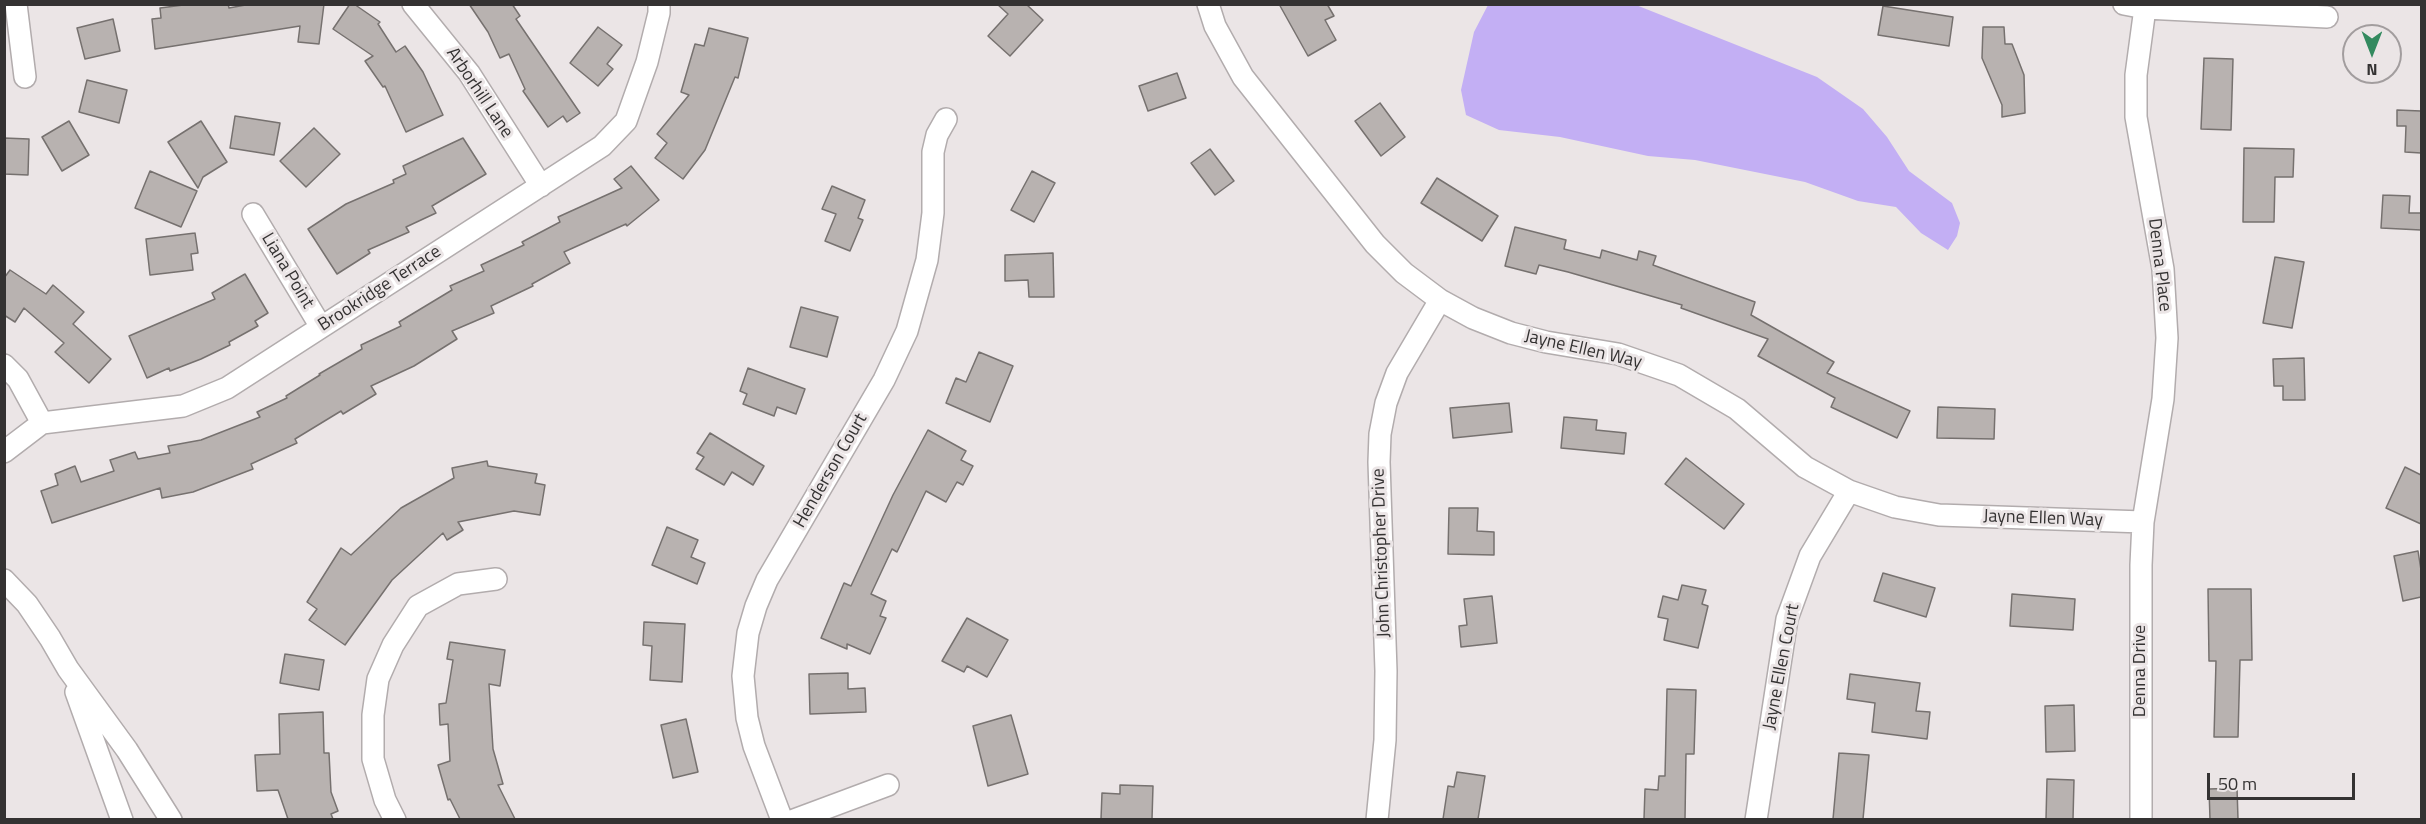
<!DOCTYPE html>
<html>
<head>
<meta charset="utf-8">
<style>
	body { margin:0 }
	#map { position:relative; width:2426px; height:824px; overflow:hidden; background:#ebe5e6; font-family:"Titillium Web",sans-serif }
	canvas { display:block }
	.frame { position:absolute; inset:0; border:6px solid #343232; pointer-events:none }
	.north { position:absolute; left:2342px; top:24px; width:60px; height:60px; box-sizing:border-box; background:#ebe5e6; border:2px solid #a29d9e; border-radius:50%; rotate:180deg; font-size:16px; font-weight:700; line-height:24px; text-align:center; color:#343232 }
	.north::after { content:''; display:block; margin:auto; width:21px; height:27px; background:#338a5f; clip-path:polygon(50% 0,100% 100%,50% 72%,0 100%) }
	.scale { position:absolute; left:2207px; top:773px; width:148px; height:27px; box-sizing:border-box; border:3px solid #343232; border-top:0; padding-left:8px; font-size:18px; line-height:21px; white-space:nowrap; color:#343232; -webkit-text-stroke:4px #ebe5e6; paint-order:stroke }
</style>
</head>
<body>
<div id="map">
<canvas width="2426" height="824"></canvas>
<div class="frame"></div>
<div class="north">N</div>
<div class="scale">50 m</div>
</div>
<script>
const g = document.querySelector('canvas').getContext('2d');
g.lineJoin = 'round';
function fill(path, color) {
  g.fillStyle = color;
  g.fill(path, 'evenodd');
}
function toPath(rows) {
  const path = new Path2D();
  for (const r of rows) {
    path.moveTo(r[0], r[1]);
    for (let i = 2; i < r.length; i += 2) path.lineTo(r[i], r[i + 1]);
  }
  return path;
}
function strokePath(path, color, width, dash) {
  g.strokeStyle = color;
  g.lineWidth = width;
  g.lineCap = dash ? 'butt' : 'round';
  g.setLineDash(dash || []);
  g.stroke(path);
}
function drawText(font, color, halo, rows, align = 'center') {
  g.font = font + ' "Titillium Web",sans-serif';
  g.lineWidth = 6;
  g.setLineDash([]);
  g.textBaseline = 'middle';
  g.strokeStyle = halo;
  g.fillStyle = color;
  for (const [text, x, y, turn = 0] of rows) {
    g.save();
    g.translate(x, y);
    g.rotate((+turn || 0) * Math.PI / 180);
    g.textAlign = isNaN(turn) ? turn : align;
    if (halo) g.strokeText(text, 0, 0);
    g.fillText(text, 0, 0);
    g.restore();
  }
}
const water = toPath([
	[1636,5,1817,77,1863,109,1887,137,1909,171,1952,203,1960,223,1957,236,1948,250,1921,233,1896,207,1858,201,1805,182,1695,160,1648,156,1560,137,1499,130,1466,115,1461,90,1474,32,1488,5]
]);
const building = toPath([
	[191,4,228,4,229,8,251,4,324,4,319,44,298,42,300,26,155,49,152,19,161,18,160,8,191,4],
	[350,4,354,4,380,22,378,24,396,52,405,46,423,72,443,115,406,132,385,86,383,87,365,61,373,56,333,29,350,4],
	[469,4,512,4,520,16,516,19,580,113,567,122,563,116,548,127,523,91,525,89,509,54,500,58,488,32,469,4],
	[997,4,1026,4,1043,20,1010,56,988,36,1008,14,997,4],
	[1279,4,1327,4,1334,16,1325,20,1336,40,1308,56,1279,4],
	[1883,6,1953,17,1949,46,1878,35,1883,6],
	[113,19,120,51,85,59,77,28,113,19],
	[598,27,622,45,607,64,613,69,598,86,570,63,598,27],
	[1983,27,2004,27,2005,44,2012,44,2024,75,2025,113,2002,117,2002,105,1982,58,1983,27],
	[709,28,748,38,738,78,735,77,705,150,683,179,655,158,667,143,657,134,689,95,681,92,695,44,704,46,709,28],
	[2204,58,2233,59,2231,130,2201,129,2204,58],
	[1177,73,1186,98,1148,111,1139,86,1177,73],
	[87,80,127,90,119,123,79,112,87,80],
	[1380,103,1405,137,1381,156,1355,121,1380,103],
	[2397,110,2421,111,2421,153,2405,152,2406,126,2397,126,2397,110],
	[235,116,280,123,274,155,230,148,235,116],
	[69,121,89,155,62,171,42,137,69,121],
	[201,121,227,162,203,177,198,188,168,142,201,121],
	[314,128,340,154,306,187,280,161,314,128],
	[4,138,29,139,28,175,4,174,4,138],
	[463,138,486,174,432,206,436,213,406,227,409,232,368,250,370,253,337,274,308,229,346,204,394,183,393,180,406,174,403,166,463,138],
	[2244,148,2294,149,2293,177,2275,177,2274,222,2243,222,2244,148],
	[1210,149,1234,181,1215,195,1191,163,1210,149],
	[631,166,659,200,627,226,626,224,564,252,570,263,532,284,533,286,491,306,494,313,452,331,457,339,414,366,371,386,376,394,343,414,341,411,295,439,297,443,251,464,253,469,193,492,162,498,160,488,52,523,41,491,58,485,55,474,75,466,81,482,114,471,110,460,135,452,138,459,170,453,168,446,201,440,260,417,257,412,287,398,286,396,320,375,319,374,362,349,361,345,401,326,399,322,452,290,450,286,484,271,481,265,524,245,522,242,560,222,558,217,622,188,614,179,631,166],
	[150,171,197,191,181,227,135,208,150,171],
	[1032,171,1055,183,1034,222,1011,210,1032,171],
	[1437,178,1498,216,1482,241,1421,203,1437,178],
	[832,186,865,200,858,218,863,220,850,251,825,241,836,214,822,209,832,186],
	[2383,195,2410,196,2409,213,2421,213,2421,230,2381,228,2383,195],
	[1515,227,1566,240,1564,249,1600,258,1602,250,1637,260,1639,251,1656,256,1653,265,1755,302,1751,315,1834,362,1827,373,1910,411,1897,438,1831,407,1835,398,1758,356,1768,339,1681,308,1682,305,1568,272,1539,265,1536,274,1505,266,1515,227],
	[195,233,198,253,191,254,193,270,150,275,146,239,195,233],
	[1053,253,1054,297,1029,297,1028,280,1005,281,1005,255,1053,253],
	[2275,257,2304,262,2292,328,2263,323,2275,257],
	[10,270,46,294,53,285,84,312,73,324,111,359,89,383,55,352,64,343,24,308,15,322,4,315,4,278,10,270],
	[245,274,268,313,255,321,258,326,229,342,230,345,201,359,170,371,169,368,147,378,129,336,215,299,212,293,245,274],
	[801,307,838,317,827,357,790,347,801,307],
	[979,352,1013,366,990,422,946,403,956,378,966,382,979,352],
	[2304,358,2305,400,2283,400,2283,386,2274,386,2273,359,2304,358],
	[748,368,805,389,796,414,777,407,774,416,743,404,747,394,740,391,748,368],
	[1509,403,1512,432,1453,438,1450,408,1509,403],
	[1938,407,1995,409,1994,439,1937,438,1938,407],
	[1564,417,1597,420,1596,430,1626,433,1624,454,1561,448,1564,417],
	[928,430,966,451,961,460,973,466,963,485,957,482,946,502,926,491,897,552,892,549,871,594,886,601,880,616,886,618,870,654,847,644,847,649,821,638,844,583,851,586,893,495,928,430],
	[710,433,764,466,753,485,732,472,724,485,696,469,704,457,697,453,710,433],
	[1686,458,1744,504,1724,529,1665,484,1686,458],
	[487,461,488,466,537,474,535,483,545,485,540,515,514,511,458,522,463,530,447,540,443,533,392,580,345,645,309,620,317,609,307,602,341,548,351,555,401,508,454,478,452,468,487,461],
	[2405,467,2421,475,2421,524,2386,508,2405,467],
	[1449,508,1478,508,1477,531,1494,532,1494,555,1448,554,1449,508],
	[667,527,698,540,691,557,705,563,697,584,652,565,667,527],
	[2418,551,2421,570,2421,597,2403,601,2394,556,2418,551],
	[1883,573,1935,588,1926,617,1874,601,1883,573],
	[1682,585,1706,590,1702,604,1708,606,1698,648,1664,640,1668,619,1658,617,1663,596,1678,600,1682,585],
	[2208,589,2251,589,2252,660,2240,660,2238,737,2214,737,2216,661,2209,661,2208,589],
	[2012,594,2075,599,2073,630,2010,626,2012,594],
	[1492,596,1497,643,1461,647,1459,626,1467,625,1464,599,1492,596],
	[967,618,1008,640,987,677,967,666,964,672,942,661,967,618],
	[644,622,685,624,682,682,650,680,652,646,643,645,644,622],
	[450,642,505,650,500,686,489,684,493,749,503,784,498,785,515,819,460,819,450,799,448,800,438,765,450,761,448,724,440,725,439,704,446,703,453,660,447,659,450,642],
	[285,654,324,660,319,690,280,683,285,654],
	[848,673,848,689,865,688,866,712,810,714,809,674,848,673],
	[1850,674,1920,683,1916,711,1930,712,1927,739,1872,732,1875,703,1847,699,1850,674],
	[1667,689,1696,690,1694,754,1686,754,1685,819,1644,819,1645,789,1658,790,1659,776,1665,776,1667,689],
	[2074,705,2075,751,2046,752,2045,706,2074,705],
	[323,712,324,753,329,753,331,792,338,811,331,814,333,819,288,819,278,790,257,791,255,755,280,754,279,714,323,712],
	[1011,715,1028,774,988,786,973,726,1011,715],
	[686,719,698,772,673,778,661,725,686,719],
	[1839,753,1869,755,1863,819,1833,819,1839,753],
	[1457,772,1485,776,1478,819,1443,819,1448,786,1454,787,1457,772],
	[2047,779,2074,780,2073,819,2046,819,2047,779],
	[1120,785,1153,786,1152,819,1101,819,1102,793,1120,794,1120,785],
	[2237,788,2238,819,2210,819,2209,789,2237,788]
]);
const street = toPath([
	[16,4,25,77],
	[413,4,469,73,541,186],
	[1208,4,1215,26,1243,77,1375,244,1404,273,1440,300,1473,318,1511,333,1546,342,1618,354,1679,375,1737,409,1805,467,1849,491,1895,507,1939,515,2143,522],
	[2124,4,2145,8,2327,17],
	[253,214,321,327],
	[4,365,18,379,42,423],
	[4,452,42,423,183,406,227,388,602,146,626,121,647,62,659,13,659,4],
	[4,580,27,604,50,638,68,669,127,750,171,820],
	[76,692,122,820],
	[395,820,385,800,373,759,373,715,378,679,393,645,418,606,458,584,496,579],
	[782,820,754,746,747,718,743,676,748,633,756,606,767,580,884,380,907,331,927,260,933,213,933,152,937,135,946,119],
	[794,820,888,785],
	[1377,820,1385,740,1386,671,1379,462,1380,434,1386,403,1397,373,1440,300],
	[1756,820,1787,619,1810,556,1849,491],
	[2141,820,2141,565,2143,522,2163,399,2167,338,2163,269,2136,117,2136,75,2145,8]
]);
const streetNames = [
	["Arborhill Lane",479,93,56],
	["Denna Place",2159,265,83],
	["Liana Point",287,271,59],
	["Brookridge Terrace",380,289,-33],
	["Jayne Ellen Way",1583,350,13],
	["Henderson Court",831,471,-60],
	["Jayne Ellen Way",2043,519,2],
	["John Christopher Drive",1382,553,-92],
	["Jayne Ellen Court",1782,667,-79],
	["Denna Drive",2141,671,-90]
];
fill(water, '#c3aff4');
fill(building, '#b8b2b0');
strokePath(building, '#76716f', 1.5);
strokePath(street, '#b2acad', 24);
strokePath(street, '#fff', 21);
drawText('18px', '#343232', '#ebe5e6', streetNames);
</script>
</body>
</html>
